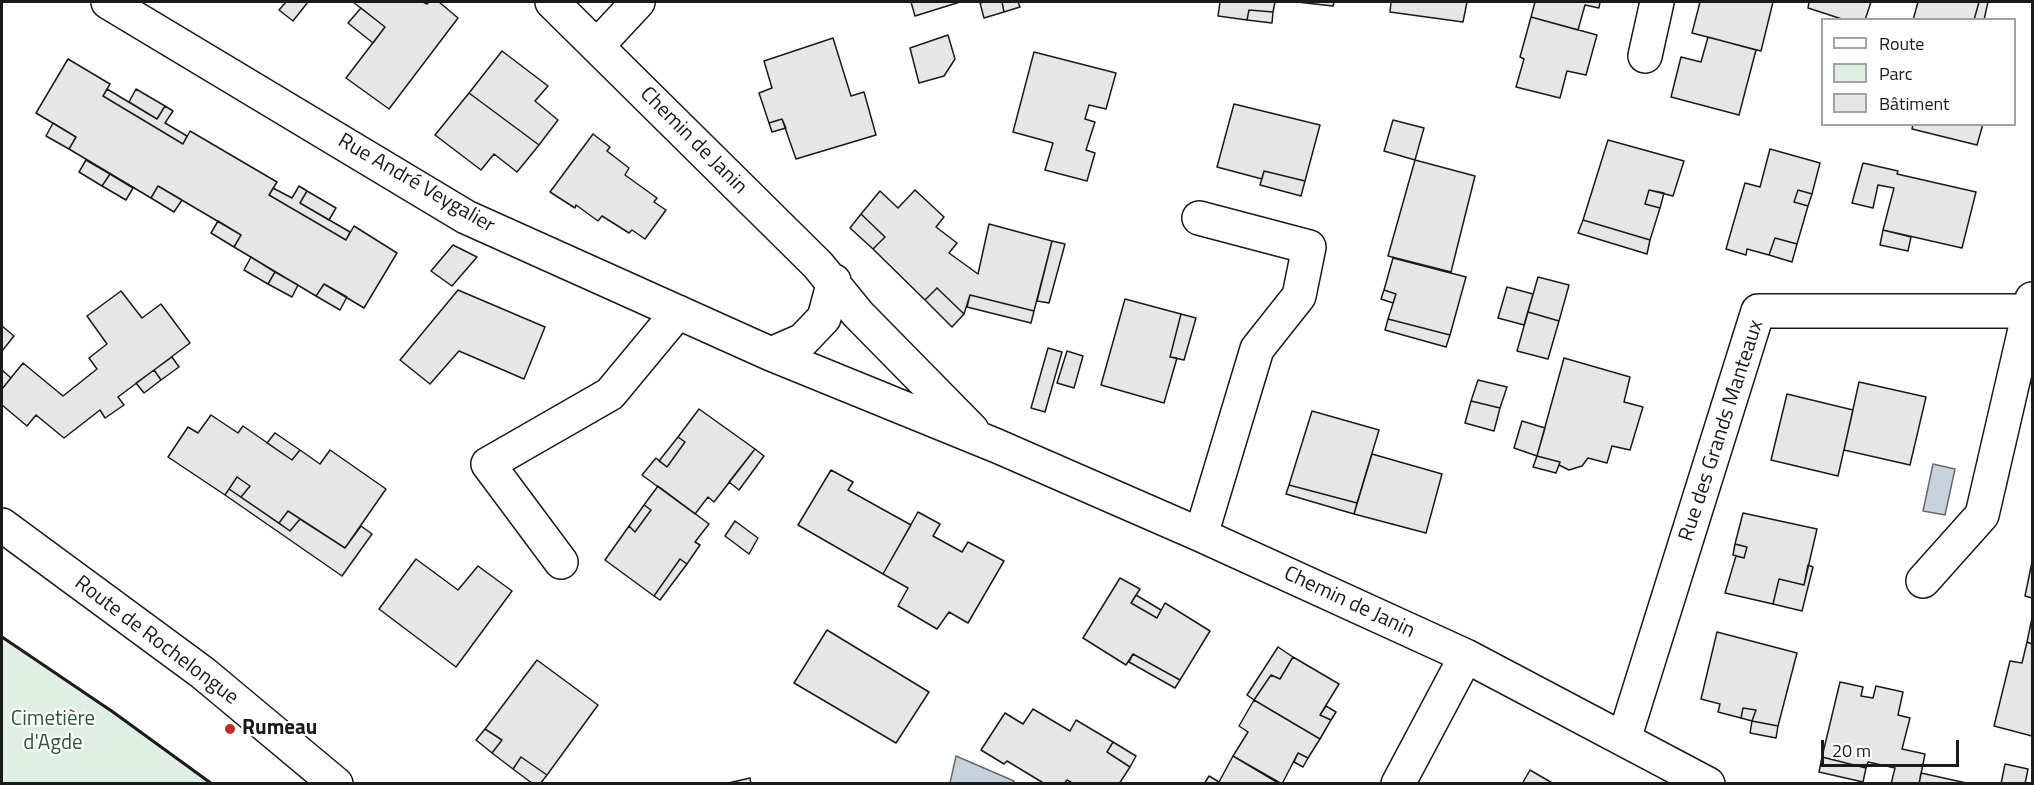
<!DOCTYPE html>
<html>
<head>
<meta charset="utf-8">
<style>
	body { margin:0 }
	#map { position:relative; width:2034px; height:785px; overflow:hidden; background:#fff; font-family:"Titillium Web",sans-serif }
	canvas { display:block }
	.frame { position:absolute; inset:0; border:3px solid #1a1a1a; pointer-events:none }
	.legend { position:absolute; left:1821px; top:18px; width:195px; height:108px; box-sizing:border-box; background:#fff; border:2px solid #a3a3a3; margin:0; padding:8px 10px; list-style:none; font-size:18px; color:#1a1a1a }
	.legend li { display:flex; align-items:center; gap:12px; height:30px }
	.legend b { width:30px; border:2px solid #a3a3a3 }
	.scale { position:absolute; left:1821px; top:740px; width:138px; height:27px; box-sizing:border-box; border:3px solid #1a1a1a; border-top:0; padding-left:8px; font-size:18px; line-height:21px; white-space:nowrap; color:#1a1a1a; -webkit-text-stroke:4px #fff; paint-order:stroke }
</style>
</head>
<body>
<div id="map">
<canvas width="2034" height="785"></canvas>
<div class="frame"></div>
<ul class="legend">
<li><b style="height:8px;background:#fff"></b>Route</li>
<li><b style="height:16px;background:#e0efe3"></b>Parc</li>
<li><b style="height:16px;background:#e6e6e6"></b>Bâtiment</li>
</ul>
<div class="scale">20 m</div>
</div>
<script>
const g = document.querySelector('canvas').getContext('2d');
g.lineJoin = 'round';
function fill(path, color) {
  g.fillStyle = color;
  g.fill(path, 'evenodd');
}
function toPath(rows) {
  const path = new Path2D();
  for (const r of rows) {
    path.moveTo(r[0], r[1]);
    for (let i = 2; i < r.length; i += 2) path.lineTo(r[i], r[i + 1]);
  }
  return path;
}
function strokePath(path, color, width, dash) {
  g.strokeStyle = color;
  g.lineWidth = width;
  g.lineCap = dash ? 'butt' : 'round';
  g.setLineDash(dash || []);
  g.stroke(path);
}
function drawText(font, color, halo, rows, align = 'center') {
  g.font = font + ' "Titillium Web",sans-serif';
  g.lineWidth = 4.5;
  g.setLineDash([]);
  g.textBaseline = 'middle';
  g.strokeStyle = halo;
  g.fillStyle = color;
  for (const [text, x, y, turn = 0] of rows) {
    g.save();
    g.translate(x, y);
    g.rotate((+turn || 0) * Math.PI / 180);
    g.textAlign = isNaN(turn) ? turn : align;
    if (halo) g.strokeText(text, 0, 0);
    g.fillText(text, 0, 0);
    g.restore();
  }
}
const green = toPath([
	[2,637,113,712,212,783,2,783,2,637]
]);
const water = toPath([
	[1933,464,1955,469,1945,515,1923,511,1933,464],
	[956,756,1014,781,1013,783,950,783,956,756]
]);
const building = toPath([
	[286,2,308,2,293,21,279,10,286,2],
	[353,2,423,2,427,4,429,2,439,2,458,18,389,109,346,78,385,27,353,2],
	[911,2,960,2,915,16,911,2],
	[984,2,1002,2,1004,12,984,18,980,3,984,2],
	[1002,2,1018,2,1020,7,1004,12,1002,2],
	[1220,2,1275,2,1273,12,1249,10,1247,20,1218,16,1220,2],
	[1297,2,1334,2,1333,6,1297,2],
	[1391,2,1467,2,1463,22,1390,12,1391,2],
	[1535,2,1600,2,1599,8,1585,5,1578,30,1531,17,1535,2],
	[1700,2,1773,2,1761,51,1692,33,1700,2],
	[1809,2,1871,2,1865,20,1845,20,1808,8,1809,2],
	[1918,2,1979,2,1974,20,1913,20,1918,2],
	[1979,2,1988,2,1984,20,1974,20,1979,2],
	[361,8,385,27,373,43,348,23,361,8],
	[1249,10,1273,12,1272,23,1247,20,1249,10],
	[1531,17,1597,35,1586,75,1567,71,1560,98,1516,87,1524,59,1520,57,1531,17],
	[948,35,955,59,944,76,919,83,910,48,948,35],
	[1708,37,1756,50,1739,115,1671,97,1681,57,1701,62,1708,37],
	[833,38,851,96,864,92,876,135,796,159,782,119,769,123,759,93,772,88,764,61,833,38],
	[502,51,548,86,535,101,558,120,539,145,469,93,502,51],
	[1034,52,1116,73,1106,109,1089,105,1085,119,1095,122,1086,150,1095,153,1087,181,1045,170,1053,143,1013,132,1034,52],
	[68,59,110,84,103,96,183,144,190,131,277,182,269,195,346,240,354,226,397,253,364,308,324,284,316,296,234,247,241,235,158,186,151,198,69,149,76,137,36,113,68,59],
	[107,89,157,119,165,106,173,111,165,123,187,136,183,144,103,96,107,89],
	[136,89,165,106,157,119,129,102,136,89],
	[469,93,539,145,517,172,494,154,481,170,435,135,469,93],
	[1234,104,1320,125,1305,181,1264,171,1262,179,1217,167,1234,104],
	[782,119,786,128,772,132,769,123,782,119],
	[1393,120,1424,128,1415,160,1384,151,1393,120],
	[53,123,76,137,69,149,46,136,53,123],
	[1913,124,1983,124,1977,145,1912,129,1913,124],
	[593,134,610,147,607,151,629,168,625,175,657,198,654,202,666,210,645,239,632,230,629,233,602,216,598,221,576,205,575,208,550,192,593,134],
	[1608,140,1684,161,1673,196,1649,190,1645,204,1660,208,1650,240,1583,220,1608,140],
	[1770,149,1820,163,1812,194,1798,190,1794,202,1808,206,1797,244,1775,238,1769,255,1747,249,1746,255,1726,249,1745,183,1760,187,1770,149],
	[86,160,110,174,102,186,79,172,86,160],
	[1415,160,1475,176,1451,272,1388,256,1415,160],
	[1863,163,1898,171,1897,174,1976,192,1962,248,1883,230,1894,188,1878,185,1873,208,1852,203,1863,163],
	[1264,171,1305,181,1301,196,1260,185,1264,171],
	[110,174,133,188,126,200,102,186,110,174],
	[158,186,182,200,174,212,151,198,158,186],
	[299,186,307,191,300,203,350,232,346,240,269,195,273,188,292,198,299,186],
	[915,190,944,217,936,227,957,243,949,253,978,274,989,224,1052,241,1034,311,970,295,964,314,937,288,925,300,873,249,885,237,861,214,880,191,898,208,915,190],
	[1649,190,1664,193,1660,208,1645,204,1649,190],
	[1798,190,1812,194,1808,206,1794,202,1798,190],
	[307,191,336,208,329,220,300,203,307,191],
	[861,214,885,237,873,249,850,228,861,214],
	[1583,220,1650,240,1647,254,1578,233,1583,220],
	[218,221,241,235,234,247,211,233,218,221],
	[1883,230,1911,237,1908,251,1880,245,1883,230],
	[1775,238,1797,244,1792,262,1769,255,1775,238],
	[1052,241,1065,244,1049,303,1037,301,1052,241],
	[453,245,477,257,452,286,431,271,453,245],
	[251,257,275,272,268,284,244,270,251,257],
	[1393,258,1466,277,1450,335,1388,319,1396,294,1384,290,1393,258],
	[275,272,298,285,292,297,268,284,275,272],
	[1538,277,1569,285,1559,321,1528,312,1538,277],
	[324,284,347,297,340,310,316,296,324,284],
	[1507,287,1533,294,1524,325,1498,318,1507,287],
	[937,288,964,314,952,327,925,300,937,288],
	[458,290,545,327,524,379,459,351,430,384,400,360,458,290],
	[1384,290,1396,294,1393,303,1381,299,1384,290],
	[121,291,142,318,161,304,190,343,118,397,124,405,105,418,100,410,64,438,36,415,27,426,2,405,2,389,23,363,63,396,97,369,89,358,107,344,87,316,121,291],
	[970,295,1034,311,1031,323,967,307,970,295],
	[1125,299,1181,314,1170,357,1177,358,1164,403,1101,385,1125,299],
	[1528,312,1559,321,1548,359,1517,351,1528,312],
	[1181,314,1196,318,1184,360,1170,357,1181,314],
	[1388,319,1450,335,1446,347,1385,330,1388,319],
	[2,326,14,336,2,351,2,326],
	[1048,348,1062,352,1045,412,1031,408,1048,348],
	[1067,351,1083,356,1074,388,1057,383,1067,351],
	[172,357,179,367,161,380,154,370,172,357],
	[1564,358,1630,377,1624,402,1643,407,1630,450,1612,446,1607,463,1588,458,1582,466,1569,470,1559,465,1560,462,1537,456,1564,358],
	[2,370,11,378,2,389,2,370],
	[154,370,161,380,144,393,136,383,154,370],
	[1478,380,1507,387,1500,408,1471,401,1478,380],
	[1859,382,1926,397,1910,465,1844,450,1859,382],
	[1787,394,1853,410,1838,476,1771,460,1787,394],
	[1471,401,1500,408,1494,431,1465,423,1471,401],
	[699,409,755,449,714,502,708,497,695,514,642,475,656,458,667,467,685,442,678,437,699,409],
	[1312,411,1379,430,1357,503,1289,485,1312,411],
	[211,415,238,433,243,426,292,460,300,450,320,464,330,450,386,489,345,548,288,511,279,523,241,497,250,486,237,477,225,495,168,457,188,427,198,433,211,415],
	[1522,421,1545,428,1537,456,1514,448,1522,421],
	[275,433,300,450,292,460,267,443,275,433],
	[678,437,685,442,667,467,659,461,678,437],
	[755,449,764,456,739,490,729,482,755,449],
	[1372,454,1442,474,1426,533,1354,514,1372,454],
	[1537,456,1560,462,1556,473,1533,467,1537,456],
	[831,470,853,482,848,490,911,525,883,574,798,525,831,470],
	[237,477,250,486,241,497,229,489,237,477],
	[1289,485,1357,503,1354,514,1286,494,1289,485],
	[658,486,709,524,695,542,700,545,687,564,680,559,654,596,605,560,629,526,635,532,651,510,644,505,658,486],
	[229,489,290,531,300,519,345,548,361,526,372,534,342,576,225,495,229,489],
	[644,505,651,510,635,532,629,526,644,505],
	[288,511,300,519,290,531,279,523,288,511],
	[918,512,940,524,933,536,962,552,968,542,1004,561,968,623,949,612,937,629,898,606,908,588,883,574,918,512],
	[1743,513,1817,529,1804,585,1779,579,1773,604,1725,593,1736,556,1744,558,1747,547,1735,544,1743,513],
	[735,521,758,538,749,554,725,536,735,521],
	[1735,544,1747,547,1744,558,1733,555,1735,544],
	[416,559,458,590,478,566,512,591,456,667,379,609,416,559],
	[680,559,687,564,660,600,654,596,680,559],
	[2032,562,2032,598,2025,596,2032,562],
	[1808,565,1813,567,1802,611,1773,604,1779,579,1804,585,1808,565],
	[1120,578,1140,589,1131,603,1157,618,1165,603,1210,631,1180,680,1133,654,1126,665,1083,638,1120,578],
	[1136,595,1161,610,1157,618,1131,603,1136,595],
	[2032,618,2032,644,2027,642,2032,618],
	[827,630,929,692,896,743,794,683,827,630],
	[1717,632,1797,653,1778,726,1752,721,1756,710,1743,708,1741,718,1718,712,1720,704,1701,699,1717,632],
	[2027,642,2032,644,2032,736,1994,726,2010,661,2022,663,2027,642],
	[1278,647,1293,657,1280,679,1271,675,1254,700,1247,695,1278,647],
	[1133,654,1180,680,1175,688,1129,662,1133,654],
	[1293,657,1339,684,1320,715,1331,720,1320,739,1254,700,1271,675,1280,679,1293,657],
	[537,660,598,705,547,775,521,757,513,769,492,753,502,740,485,729,537,660],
	[1840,682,1863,687,1861,696,1873,698,1876,686,1903,692,1898,715,1910,718,1902,749,1925,754,1919,784,1891,784,1895,768,1868,762,1866,768,1822,757,1840,682],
	[1254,700,1320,739,1308,758,1298,753,1282,784,1233,756,1248,732,1239,726,1254,700],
	[1326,706,1336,712,1331,720,1320,715,1326,706],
	[1743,708,1756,710,1752,721,1741,718,1743,708],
	[1033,709,1070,731,1076,720,1113,742,1107,752,1130,767,1119,784,1074,784,1067,780,1064,784,1045,784,1007,761,1004,764,981,750,1005,713,1023,724,1033,709],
	[1752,721,1778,726,1776,738,1750,733,1752,721],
	[485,729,502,740,492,753,476,740,485,729],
	[1113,742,1136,756,1130,767,1107,752,1113,742],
	[1298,753,1308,758,1303,767,1294,762,1298,753],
	[1233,756,1280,784,1204,784,1209,776,1219,782,1233,756],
	[521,757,547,775,540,784,533,784,513,769,521,757],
	[1822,757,1866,768,1863,782,1819,772,1822,757],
	[2005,764,2028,769,2025,784,2001,784,2005,764],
	[1530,770,1554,784,1522,784,1530,770],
	[1921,773,1971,784,1919,784,1921,773],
	[750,778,751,784,724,784,750,778]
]);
const street = toPath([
	[108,2,466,217,771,354,997,446,1201,535,1466,656,1708,784],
	[552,2,818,265,858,314,972,430],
	[597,46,638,2],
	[1645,56,1657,2],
	[1199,218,1309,247,1299,296,1257,349,1201,535],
	[771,354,803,340,824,318,834,281],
	[561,562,488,464,610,394,678,312],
	[1923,581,1982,515,2032,299],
	[1624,739,1758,311,2030,311],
	[1398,784,1466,656]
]);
const secondary = toPath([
	[2,525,203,673,336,784]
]);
const wall = toPath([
	[2,637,113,712,212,784]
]);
const markers = [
	[230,729,6,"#c62828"]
];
const streetNames = [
	["Chemin de Janin",693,141,45],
	["Rue André Veygalier",416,184,30],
	["Rue des Grands Manteaux",1722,431,-72],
	["Chemin de Janin",1349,603,25],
	["Route de Rochelongue",156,641,37]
];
const parkNames = [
	["Cimetière",53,720],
	["d'Agde",53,744]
];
const poiNames = [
	["Rumeau",242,729]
];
fill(green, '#e0efe3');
strokePath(green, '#6a6a6a', 1.5);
fill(water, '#c6d2dc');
strokePath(water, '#6a6a6a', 1.5);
fill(building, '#e6e6e6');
strokePath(building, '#1a1a1a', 1.5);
strokePath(street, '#1a1a1a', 36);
strokePath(secondary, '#1a1a1a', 36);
strokePath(street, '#fff', 33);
strokePath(secondary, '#fff', 33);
strokePath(wall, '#1a1a1a', 3);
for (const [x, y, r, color] of markers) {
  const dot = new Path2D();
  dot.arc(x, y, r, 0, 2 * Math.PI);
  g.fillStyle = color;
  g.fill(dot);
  strokePath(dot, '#fff', 2);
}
drawText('21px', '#1a1a1a', '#fff', streetNames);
drawText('21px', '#2b5a34', '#fff', parkNames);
drawText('bold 21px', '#1a1a1a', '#fff', poiNames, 'left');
</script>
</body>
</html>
